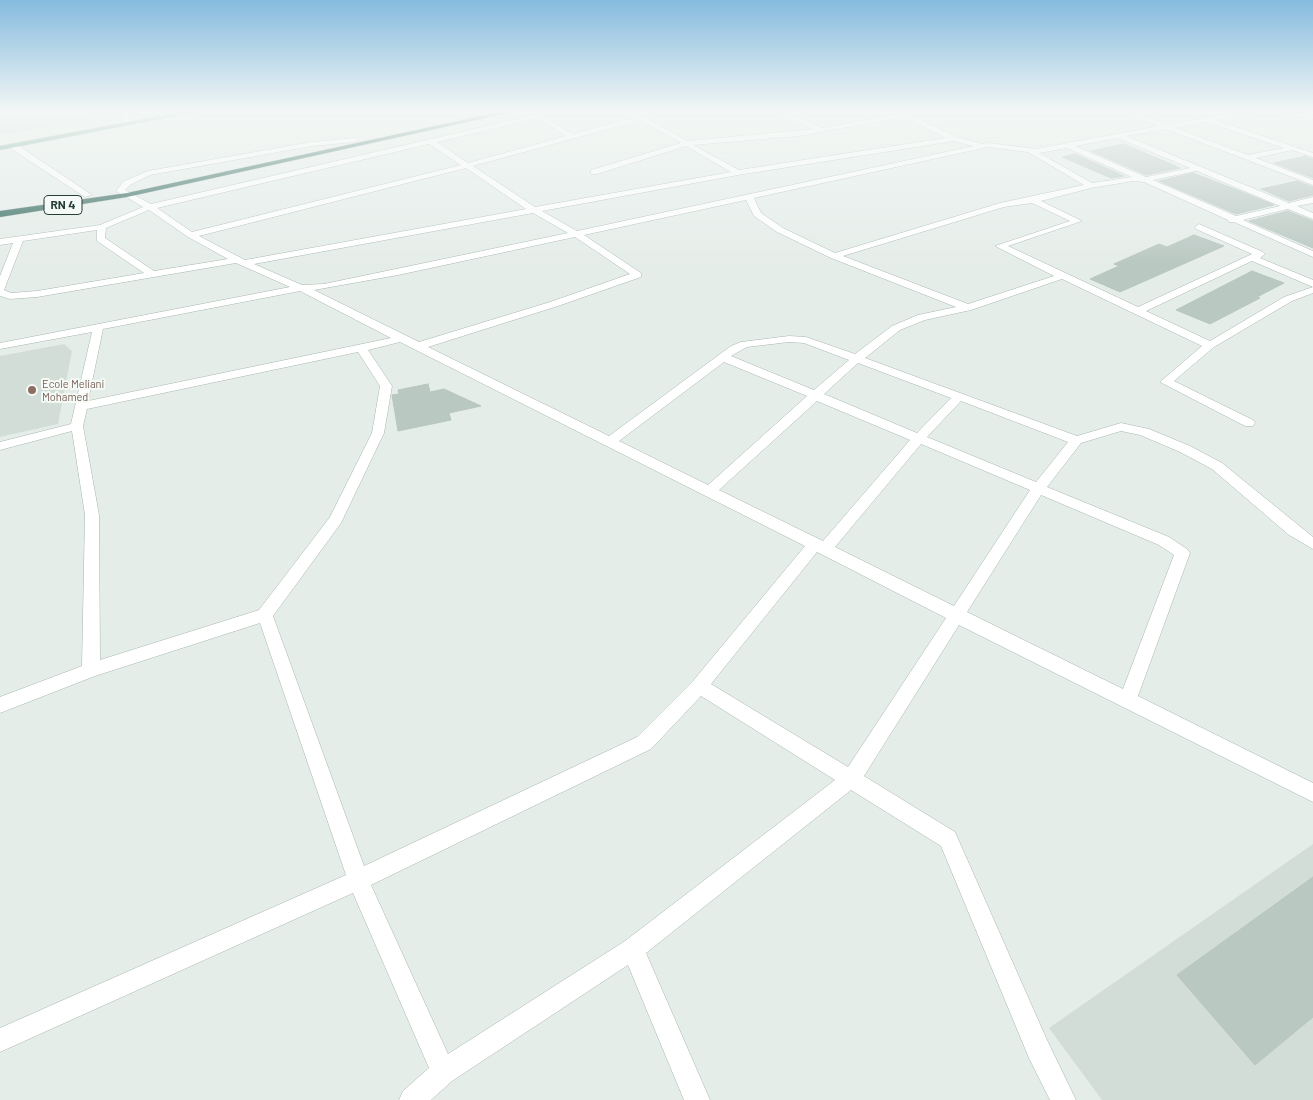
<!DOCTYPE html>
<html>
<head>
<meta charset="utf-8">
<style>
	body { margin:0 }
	canvas { display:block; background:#e5ede9 }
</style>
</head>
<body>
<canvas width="1313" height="1100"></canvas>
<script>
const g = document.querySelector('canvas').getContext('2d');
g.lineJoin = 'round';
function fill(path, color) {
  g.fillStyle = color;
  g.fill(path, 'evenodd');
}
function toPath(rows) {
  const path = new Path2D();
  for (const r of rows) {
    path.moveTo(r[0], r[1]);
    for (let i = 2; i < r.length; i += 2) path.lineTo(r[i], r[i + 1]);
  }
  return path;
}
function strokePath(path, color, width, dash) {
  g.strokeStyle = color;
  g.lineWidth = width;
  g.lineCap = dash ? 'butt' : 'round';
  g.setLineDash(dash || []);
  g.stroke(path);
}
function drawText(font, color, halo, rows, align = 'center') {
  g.font = font + ' Barlow,sans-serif';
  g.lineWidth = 4;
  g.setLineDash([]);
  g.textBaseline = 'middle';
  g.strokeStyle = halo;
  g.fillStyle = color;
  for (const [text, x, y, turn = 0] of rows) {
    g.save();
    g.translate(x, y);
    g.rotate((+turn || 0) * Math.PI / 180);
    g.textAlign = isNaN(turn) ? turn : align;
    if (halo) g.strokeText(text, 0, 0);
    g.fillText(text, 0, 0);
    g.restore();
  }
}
const built = toPath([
	[0,111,119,111,119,114,0,135],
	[64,344,72,351,58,424,0,437,0,356],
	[1313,844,1313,1100,1102,1100,1049,1028]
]);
const building = toPath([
	[1124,144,1176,166,1175,166,1180,168,1146,175,1091,151,1124,144],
	[1075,154,1124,176,1111,178,1062,157,1075,154],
	[1305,156,1313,159,1313,178,1274,163,1305,156],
	[1193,173,1245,193,1274,205,1236,214,1159,181,1193,173],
	[1297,181,1313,187,1313,195,1289,201,1261,189,1297,181],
	[1288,211,1313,221,1313,248,1249,221,1288,211],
	[1194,235,1224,246,1120,292,1090,279,1119,266,1114,264,1159,244,1167,247,1194,235],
	[1252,271,1284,283,1257,297,1260,298,1210,324,1176,310,1252,271],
	[428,384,430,392,444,389,481,406,449,413,451,420,398,431,392,395,399,394,398,390,428,384],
	[1313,877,1313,1017,1255,1065,1177,975,1313,877]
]);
const minor = toPath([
	[21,111,48,111,0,117,0,113,21,111],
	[121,111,127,111,130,124,126,124,121,111],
	[157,111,164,111,168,117,163,118,157,111],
	[633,111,687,141,814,129,772,111,781,111,823,128,898,114,895,111,901,111,956,137,982,144,988,143,1036,149,1159,126,1122,111,1131,111,1167,125,1241,111,1256,111,1215,120,1313,153,1313,157,1292,150,1256,158,1313,180,1313,185,1166,129,1126,136,1289,203,1313,197,1313,203,1297,206,1313,213,1313,219,1288,209,1243,220,1313,251,1313,257,1234,222,1229,222,1228,220,1144,182,1133,181,1091,188,1041,201,1082,221,1008,246,1138,307,1252,254,1196,229,1195,227,1199,224,1263,252,1265,254,1260,258,1313,280,1313,293,1292,301,1214,347,1174,381,1253,420,1255,423,1253,426,1245,426,1160,382,1202,346,1062,279,971,310,925,320,900,330,865,358,1077,436,1121,423,1149,429,1190,446,1222,463,1313,537,1313,549,1289,535,1212,469,1180,452,1140,435,1121,431,1081,443,1047,487,1169,537,1187,549,1190,553,1138,696,1313,783,1313,802,959,625,864,776,955,832,1047,1040,1076,1100,1050,1100,1029,1058,941,846,851,790,646,953,710,1100,684,1100,628,965,452,1081,431,1100,399,1100,403,1091,429,1068,353,893,0,1052,0,1028,346,875,260,623,95,676,0,713,0,697,82,666,85,515,72,431,0,450,0,442,71,424,92,332,0,349,0,343,290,287,236,263,37,297,10,299,0,296,0,276,13,243,0,245,0,239,100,225,143,207,116,191,124,181,148,171,312,142,355,138,359,140,355,142,312,146,150,175,130,185,125,190,151,204,539,114,573,134,636,117,630,113,633,111],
	[904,117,946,138,739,170,693,145,798,136,904,117],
	[538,118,566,136,468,163,437,142,538,118],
	[641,120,681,143,591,170,591,174,597,174,686,146,731,172,535,207,473,166,641,120],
	[1206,122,1284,148,1248,155,1175,128,1206,122],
	[1118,138,1190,168,1146,177,1075,146,1118,138],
	[954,141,974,146,577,231,542,211,738,175,954,141],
	[429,144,461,165,192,232,157,208,429,144],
	[988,147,1028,152,1084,185,1000,203,835,253,783,228,761,213,754,198,988,147],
	[1067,148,1132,177,1092,183,1039,153,1067,148],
	[466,168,526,209,245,260,199,236,466,168],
	[1196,171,1197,171,1280,206,1236,216,1153,180,1196,171],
	[746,200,754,216,777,232,831,258,956,307,918,315,892,326,855,354,806,337,789,336,741,342,731,346,609,436,428,347,558,306,641,277,641,273,584,235,746,200],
	[1032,203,1070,221,995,246,1054,276,968,304,843,256,1004,207,1032,203],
	[149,210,188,237,228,259,154,271,105,238,106,228,149,210],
	[533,213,568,233,324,284,302,285,254,264,533,213],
	[97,230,97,241,144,273,37,291,11,293,4,290,23,241,97,230],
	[575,237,630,274,550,302,419,342,314,290,398,275,575,237],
	[1252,261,1313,287,1284,297,1210,341,1146,311,1252,261],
	[300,291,391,338,88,401,103,329,300,291],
	[400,342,805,546,693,681,637,737,364,866,273,616,341,523,384,433,392,386,368,350,400,342],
	[789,342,804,343,849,360,814,390,731,356,747,347,789,342],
	[358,352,380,386,372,433,330,517,259,610,100,660,99,515,83,426,87,409,358,352],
	[724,362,807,396,708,485,619,441,724,362],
	[858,363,951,398,917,433,824,394,858,363],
	[817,401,910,440,823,541,719,490,817,401],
	[961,401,1068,442,1036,482,927,437,961,401],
	[921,444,1030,490,954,606,835,547,921,444],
	[1041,495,1159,545,1174,555,1123,689,967,612,1041,495],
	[817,552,946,618,848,767,711,684,817,552],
	[701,696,835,780,625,941,448,1054,371,885,651,749,701,696],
	[1276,111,1291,111,1313,115,1313,119,1276,111],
	[10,144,16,144,92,195,85,197,10,148,10,144]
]);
const major = toPath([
	[187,111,201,111,0,150,0,146,187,111]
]);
const highway = toPath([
	[504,111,517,111,127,197,0,217,0,211,127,193,504,111]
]);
const markers = [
	[32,390,5,"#8d6e63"]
];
const farEducationnames = [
	["Ecole Meliani",42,384],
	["Mohamed",42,397]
];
const shields = [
	[63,205,38]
];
const shieldNames = [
	["RN 4",63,205]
];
fill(built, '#d3ddd8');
fill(building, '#bac8c2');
strokePath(building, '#b7c6c0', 1);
strokePath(minor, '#a8b5b0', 1);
strokePath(major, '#c2c9c7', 1);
strokePath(highway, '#c2c9c7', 1);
fill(minor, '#fff');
fill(major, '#6ca092');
fill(highway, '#32695d');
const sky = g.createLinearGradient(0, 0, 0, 265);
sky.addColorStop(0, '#85bbde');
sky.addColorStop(0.42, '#f3f7f5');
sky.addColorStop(1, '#f3f7f500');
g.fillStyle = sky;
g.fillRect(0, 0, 1313, 265);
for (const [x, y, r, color] of markers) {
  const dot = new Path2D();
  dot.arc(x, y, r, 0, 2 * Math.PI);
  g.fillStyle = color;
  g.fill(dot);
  strokePath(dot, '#f5faf7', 2);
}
drawText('11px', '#785e54', '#f5faf7', farEducationnames, 'left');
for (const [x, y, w] of shields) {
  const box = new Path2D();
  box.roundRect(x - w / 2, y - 9.5, w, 19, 4);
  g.fillStyle = '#f5faf7';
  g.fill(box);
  strokePath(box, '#253e37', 1);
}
drawText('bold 12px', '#253e37', null, shieldNames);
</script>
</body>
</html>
